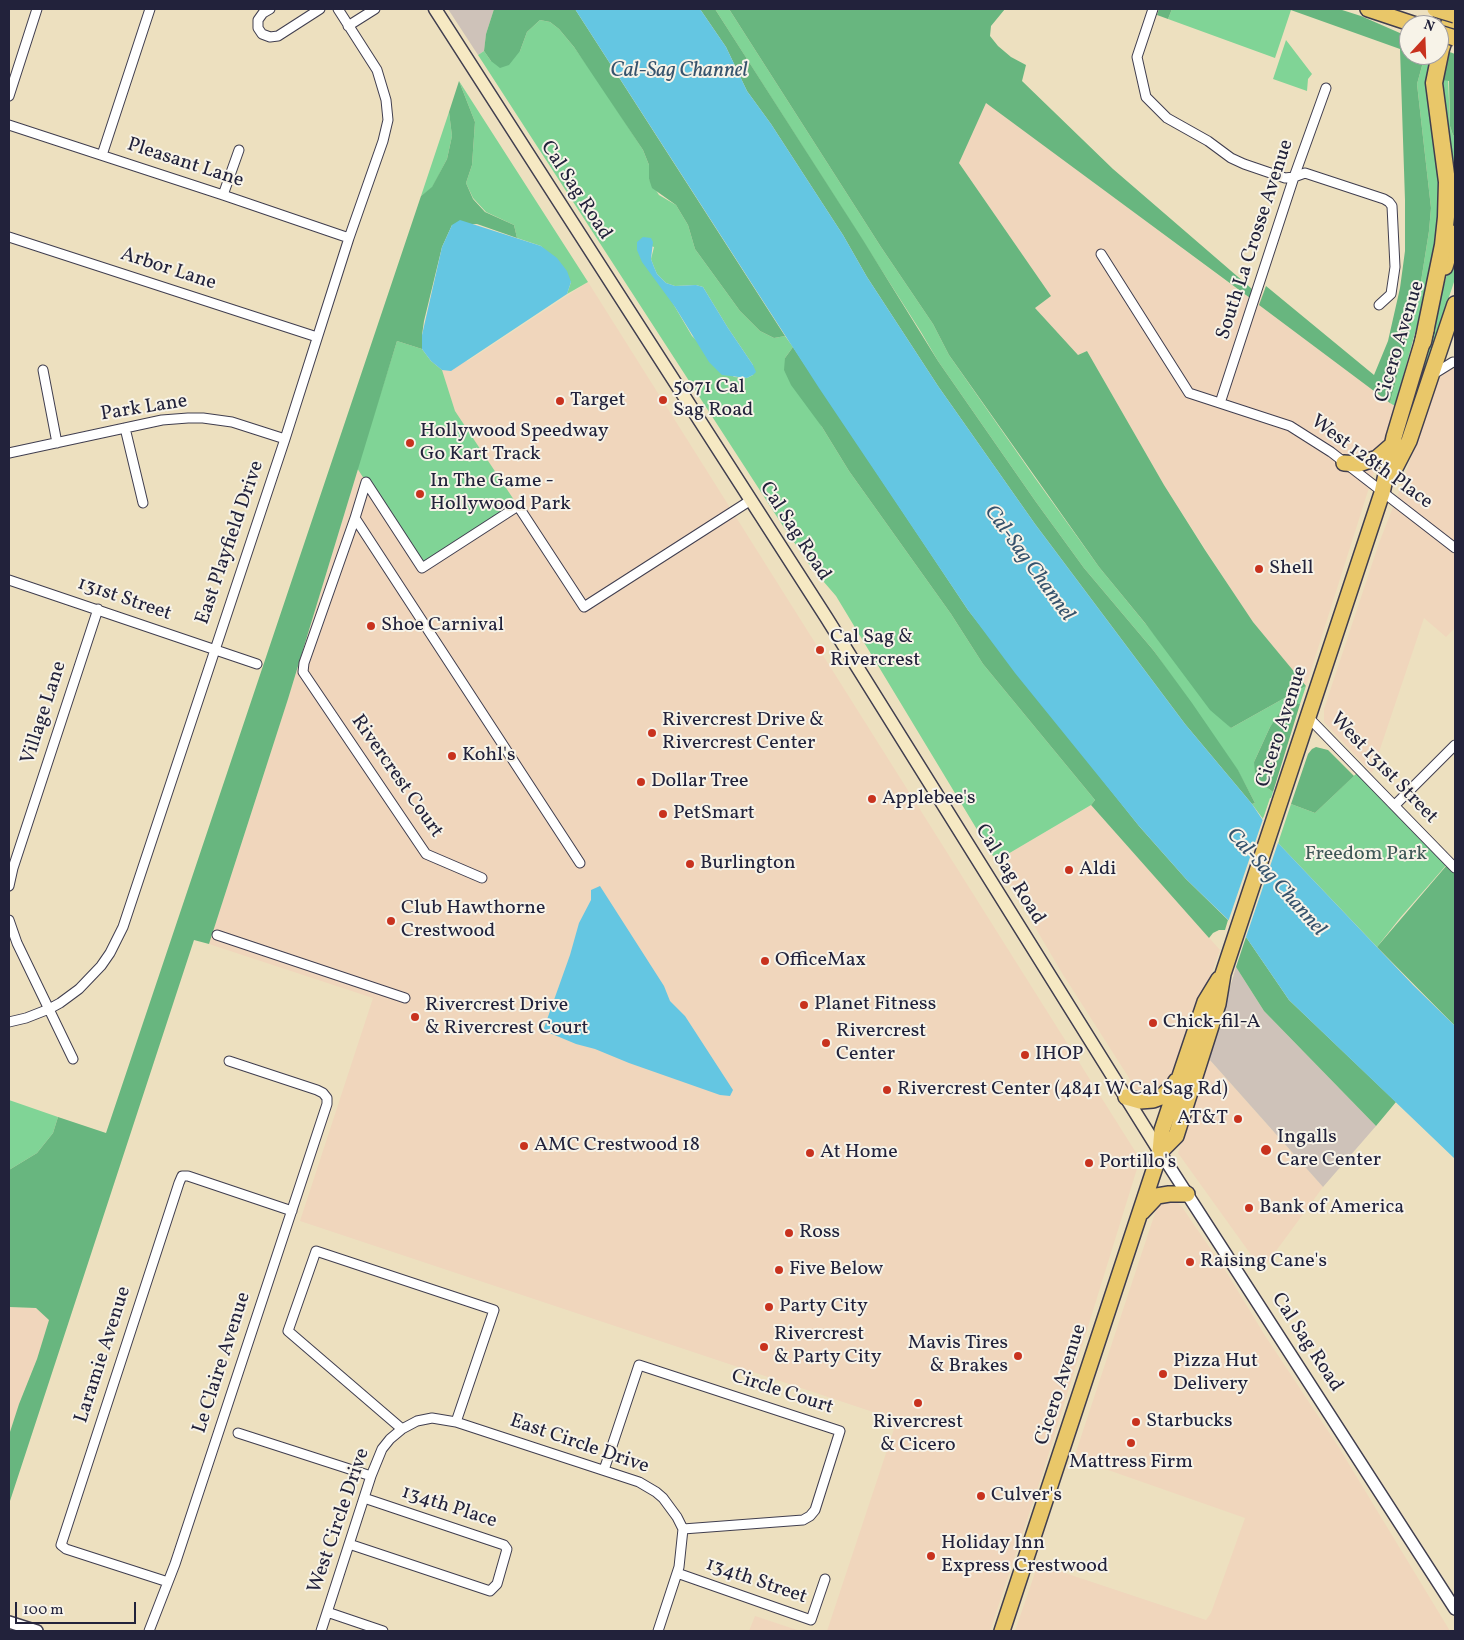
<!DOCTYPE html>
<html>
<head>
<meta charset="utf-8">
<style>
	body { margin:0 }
	#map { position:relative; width:1464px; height:1640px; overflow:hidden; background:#ede0bf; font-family:Vollkorn,serif }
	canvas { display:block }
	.frame { position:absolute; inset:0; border:10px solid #22223b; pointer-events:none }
	.north { position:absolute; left:1399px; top:15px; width:50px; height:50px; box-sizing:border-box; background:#f7f3e8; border:1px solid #a29fa3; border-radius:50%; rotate:20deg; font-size:14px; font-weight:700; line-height:20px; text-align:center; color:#22223b }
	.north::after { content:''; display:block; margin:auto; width:18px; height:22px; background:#c8321e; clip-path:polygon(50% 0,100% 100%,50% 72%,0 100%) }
	.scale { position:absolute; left:15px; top:1602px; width:121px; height:22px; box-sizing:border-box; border:2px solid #22223b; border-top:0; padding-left:6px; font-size:15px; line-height:18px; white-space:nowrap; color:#22223b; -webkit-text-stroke:4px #f7f3e8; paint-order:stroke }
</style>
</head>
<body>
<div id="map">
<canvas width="1464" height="1640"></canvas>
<div class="frame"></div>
<div class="north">N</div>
<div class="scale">100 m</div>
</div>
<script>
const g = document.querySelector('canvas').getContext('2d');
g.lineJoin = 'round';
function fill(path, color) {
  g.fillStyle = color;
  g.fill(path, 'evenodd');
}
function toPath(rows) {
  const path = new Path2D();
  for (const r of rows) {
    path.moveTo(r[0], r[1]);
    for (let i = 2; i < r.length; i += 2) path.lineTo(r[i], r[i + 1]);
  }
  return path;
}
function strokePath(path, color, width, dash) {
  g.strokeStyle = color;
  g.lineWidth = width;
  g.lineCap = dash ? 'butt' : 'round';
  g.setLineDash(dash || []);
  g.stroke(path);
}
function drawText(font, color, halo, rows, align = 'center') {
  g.font = font + ' Vollkorn,serif';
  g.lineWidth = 4;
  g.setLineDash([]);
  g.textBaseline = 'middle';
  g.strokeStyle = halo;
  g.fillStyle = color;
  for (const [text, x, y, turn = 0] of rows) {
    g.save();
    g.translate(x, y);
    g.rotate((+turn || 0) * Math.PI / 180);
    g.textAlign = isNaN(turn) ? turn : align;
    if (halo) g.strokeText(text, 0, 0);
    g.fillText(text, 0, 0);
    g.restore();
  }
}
const built = toPath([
	[986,102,1249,298,1252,289,1263,295,1260,305,1395,406,1306,686,1252,622,1164,485,1087,351,1078,355,1034,308,1051,296,959,163],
	[588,282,1140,1159,1043,1472,990,1631,827,1631,897,1420,300,1221,373,998,209,944,288,699,397,341,422,349,431,361,468,361],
	[1451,369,1455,369,1455,628,1446,637,1424,618,1372,773,1324,722,1324,709,1379,543,1404,479,1436,381,1443,374],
	[1091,805,1220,950,1201,1002,1185,1037,1167,1090,1143,1095,1138,1092,1062,973,996,861],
	[1209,1059,1323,1187,1262,1270,1178,1153],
	[1175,1200,1182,1207,1227,1273,1264,1334,1338,1446,1450,1631,1015,1631,1038,1564,1206,1620,1211,1613,1245,1518,1074,1458,1156,1210,1163,1201],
	[9,1307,36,1308,50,1320,37,1359,19,1404,9,1435],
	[755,1616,800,1631,749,1631]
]);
const industrial = toPath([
	[448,9,494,9,486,34,484,51,478,55],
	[1236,967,1264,1011,1376,1126,1323,1187,1209,1059]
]);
const green = toPath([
	[715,9,729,9,881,247,933,324,949,355,1035,478,1099,567,1231,728,1306,686,1300,704,1290,701,1270,727,1254,762,1269,789,1273,792,1271,798,1270,798,1263,819,1252,804,1255,803,1238,771,1154,651,1084,568,1036,502,938,361,921,332],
	[1172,9,1288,9,1291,10,1275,58,1168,19],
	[540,20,550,22,559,29,574,47,598,81,643,150,649,165,649,179,659,195,676,205,688,225,695,249,740,311,760,331,774,338,785,336,793,347,785,358,822,427,849,471,951,614,983,664,1095,800,1091,805,996,861,836,596,811,567,783,526,478,55,484,51,491,61,520,51,527,32],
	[637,242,654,247,651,259,654,267,657,274,666,283,675,286,696,285,703,287,728,328,753,365,753,375,747,378,734,377,692,336],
	[1286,40,1312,74,1308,79,1307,91,1273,79],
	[1447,51,1450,126,1453,135,1455,137,1455,217,1452,228,1440,96],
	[1425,55,1431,55,1428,75,1441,205,1435,260,1395,406,1390,403,1419,294,1429,231,1431,208,1417,84],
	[459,81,588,282,567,294,571,282,541,246,517,238,514,225,486,212,473,198,466,183,472,165,475,122],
	[449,112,452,136,447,159,432,188,421,196],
	[1455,249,1455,279,1404,432,1401,431,1414,381],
	[397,341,422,349,431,361,442,370,455,411,518,506,422,568,357,468],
	[1360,770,1449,862,1400,918,1377,947,1278,843,1291,804,1315,813],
	[9,1100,58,1117,53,1133,37,1153,9,1170]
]);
const forest = toPath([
	[494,9,575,9,785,336,774,338,760,331,740,311,695,249,688,225,676,205,652,188,649,179,649,165,643,150,574,47,559,29,550,22,540,20,527,32,520,51,509,65,500,68,491,61,484,51,486,34],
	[700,9,715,9,863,240,938,361,1036,502,1084,568,1154,651,1192,703,1238,770,1255,803,1252,804,1185,724,1035,524,938,386,867,277,843,235,771,124,747,91,726,47],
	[729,9,1005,9,991,26,990,36,998,46,1011,57,1026,65,1022,81,1113,169,1252,289,1250,298,986,103,959,163,1051,296,1035,308,1078,355,1087,351,1164,485,1205,550,1253,622,1306,686,1231,728,1210,710,1145,623,1099,567,949,355,933,324,881,247],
	[1159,9,1172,9,1168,19,1157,15],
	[1288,9,1339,9,1361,16,1409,37,1409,55,1425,55,1417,84,1431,208,1429,231,1419,294,1390,403,1259,305,1266,286,1374,375,1388,341,1400,288,1405,251,1405,200,1400,49],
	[1447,51,1455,54,1455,137,1453,135,1450,126,1449,81,1443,80],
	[459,81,475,122,472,165,466,183,473,199,485,212,514,225,517,238,477,224,452,225,442,247,424,321,422,335,422,349,397,341,288,699,209,944,194,940,9,1504,9,1435,19,1404,37,1359,49,1320,36,1308,9,1307,9,1170,37,1153,53,1133,58,1117,106,1133,421,196,432,187,447,159,452,136,449,112],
	[793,347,968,610,1139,826,1186,879,1228,920,1225,930,1219,930,1213,933,1209,938,1091,805,1095,800,983,664,951,614,849,471,822,427,791,385,784,370,785,358],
	[1290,701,1300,704,1273,792,1261,783,1255,772,1254,762,1270,727,1280,712],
	[1316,747,1328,750,1354,776,1315,813,1291,804,1308,754,1312,749],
	[1447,865,1455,874,1455,1026,1377,947],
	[1246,937,1289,1000,1396,1102,1376,1126,1264,1011,1236,967]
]);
const water = toPath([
	[575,9,700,9,726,47,747,91,771,124,843,235,867,277,938,386,1035,524,1185,724,1252,804,1278,843,1413,985,1455,1026,1455,1159,1289,1000,1246,937,1186,879,1139,826,1015,673,968,610,819,388],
	[460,220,541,246,557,258,567,271,571,282,567,294,451,371,442,370,431,361,422,349,422,335,442,247,452,225],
	[643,237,651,238,653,242,651,259,654,267,657,274,666,283,675,286,696,285,703,287,728,328,753,365,756,372,753,375,747,378,722,375,709,362,675,307,642,262,637,250,637,242],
	[600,886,664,986,670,1001,685,1016,733,1090,730,1096,720,1095,629,1063,595,1049,576,1044,552,1034,546,1033,544,1028,570,955,579,923,591,900,591,890]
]);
const pier = toPath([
	[1264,816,1279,840,1246,937,1241,935,1228,922]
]);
const minor = toPath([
	[270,9,263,13,258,20,258,28,262,34,270,37,278,36,320,9],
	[1153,9,1137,57,1146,97,1167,118,1208,141,1231,158,1244,164,1285,178,1294,177,1305,173,1384,199,1389,202,1392,206,1395,267,1391,294,1379,305],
	[348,26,375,9],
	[9,96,37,9],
	[9,125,223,195,349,238],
	[102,155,150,9],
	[223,195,239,150],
	[9,237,317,337],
	[1101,254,1189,393,1290,426,1331,452,1455,548],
	[43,370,57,443],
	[1432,375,1453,362],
	[1220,403,1294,177,1326,88],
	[125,428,143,503],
	[9,453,162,420,188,418,203,418,232,422,285,439],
	[355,518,304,663,303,672,426,854,482,878],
	[9,580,257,664],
	[1307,716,1455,868],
	[1395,805,1455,745],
	[580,863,355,518,366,482,422,568,518,506,584,607,751,500],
	[9,886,13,868,98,609],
	[9,920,17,943,73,1059],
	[217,935,405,998],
	[9,1022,26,1018,49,1009,60,1003,79,989,101,966,110,953,123,927,285,439,349,238,383,141,388,120,386,100,377,70,338,9],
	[402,1429,288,1331,316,1251,494,1310,456,1422],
	[238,1433,371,1476],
	[604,1470,639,1365,840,1431,815,1510,810,1516,803,1520,683,1529],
	[349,1544,490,1591,497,1584,507,1549,504,1545,364,1498],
	[677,1573,811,1620,825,1579],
	[168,1582,66,1549,61,1545,179,1183,182,1176,188,1176,292,1211],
	[327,1612,383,1631],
	[149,1631,175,1564,327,1104,327,1098,323,1093,317,1090,229,1061],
	[321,1631,371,1476,382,1449,390,1439,402,1429,417,1421,432,1418,456,1422,639,1482,656,1492,663,1498,677,1517,683,1529,679,1567,658,1631]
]);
const tertiary = toPath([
	[1160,1152,1455,1609],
	[9,1622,37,1631]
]);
const secondary = toPath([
	[435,9,826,617,1160,1152]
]);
const primary = toPath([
	[1368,9,1416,25],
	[1445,267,1455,233],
	[1344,463,1359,464,1377,458,1392,445],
	[1391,476,1409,441,1455,304],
	[1126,1097,1140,1101,1153,1100,1161,1097,1174,1085,1176,1081],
	[1160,1152,1176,1136,1218,1004,1223,974,1382,493,1394,437,1426,330],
	[1142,1212,1157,1196,1169,1194,1187,1194],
	[1002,1631,1160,1152,1162,1130,1183,1067,1205,1002,1219,979]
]);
const motorway = toPath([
	[1423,342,1443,245,1446,217,1447,182,1434,83,1441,49,1454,9]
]);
const primaryBridge = toPath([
	[1435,9,1455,15],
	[1439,33,1455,38]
]);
const markers = [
	[663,400,5,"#c8321e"],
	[560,401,5,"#c8321e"],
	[410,443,5,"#c8321e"],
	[420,494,5,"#c8321e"],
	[1259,569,5,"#c8321e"],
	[371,626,5,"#c8321e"],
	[820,650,5,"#c8321e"],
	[652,733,5,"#c8321e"],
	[452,756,5,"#c8321e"],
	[641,782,5,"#c8321e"],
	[872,799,5,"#c8321e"],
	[663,814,5,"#c8321e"],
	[690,864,5,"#c8321e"],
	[1069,870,5,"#c8321e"],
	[391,921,5,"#c8321e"],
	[765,961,5,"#c8321e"],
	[804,1005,5,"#c8321e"],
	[415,1017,5,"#c8321e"],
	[1153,1023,5,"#c8321e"],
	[826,1043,5,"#c8321e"],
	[1025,1055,5,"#c8321e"],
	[887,1090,5,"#c8321e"],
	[1238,1119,5,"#c8321e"],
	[524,1146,5,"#c8321e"],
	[1266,1150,6,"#c8321e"],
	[810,1153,5,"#c8321e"],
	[1089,1163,5,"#c8321e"],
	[1249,1208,5,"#c8321e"],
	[789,1233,5,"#c8321e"],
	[1190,1262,5,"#c8321e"],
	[779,1270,5,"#c8321e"],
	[769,1307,5,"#c8321e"],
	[764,1347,5,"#c8321e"],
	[1018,1356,5,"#c8321e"],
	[1163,1374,5,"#c8321e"],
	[918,1403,5,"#c8321e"],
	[1136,1422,5,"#c8321e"],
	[1131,1443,5,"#c8321e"],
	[981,1496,5,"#c8321e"],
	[931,1556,5,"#c8321e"]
];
const streetNames = [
	["Pleasant Lane",185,164,18],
	["Cal Sag Road",575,191,57],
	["South La Crosse Avenue",1256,240,-72],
	["Arbor Lane",168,270,18],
	["Cicero Avenue",1401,342,-73],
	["Park Lane",144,409,-9],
	["West 128th Place",1371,463,36],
	["Cal Sag Road",794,532,57],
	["East Playfield Drive",231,543,-71],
	["131st Street",124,600,19],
	["Village Lane",45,713,-72],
	["Cicero Avenue",1283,727,-72],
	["West 131st Street",1383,769,46],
	["Rivercrest Court",396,777,55],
	["Cal Sag Road",1009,875,58],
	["Cal Sag Road",1306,1343,57],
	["Laramie Avenue",104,1355,-72],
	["Le Claire Avenue",223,1363,-72],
	["Cicero Avenue",1062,1385,-72],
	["Circle Court",782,1393,18],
	["East Circle Drive",579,1445,19],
	["134th Place",449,1508,18],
	["West Circle Drive",340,1521,-71],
	["134th Street",756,1582,19]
];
const poiNames = [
	["5071 Cal",673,388],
	["Sag Road",673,411],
	["Target",570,401],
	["Hollywood Speedway",420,432],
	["Go Kart Track",420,455],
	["In The Game -",430,482],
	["Hollywood Park",430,505],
	["Shell",1269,569],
	["Shoe Carnival",381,626],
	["Cal Sag &",830,638],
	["Rivercrest",830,661],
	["Rivercrest Drive &",662,721],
	["Rivercrest Center",662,744],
	["Kohl's",462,756],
	["Dollar Tree",651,782],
	["Applebee's",882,799],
	["PetSmart",673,814],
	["Burlington",700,864],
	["Aldi",1079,870],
	["Club Hawthorne",401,909],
	["Crestwood",401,932],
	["OfficeMax",775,961],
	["Planet Fitness",814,1005],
	["Rivercrest Drive",425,1006],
	["& Rivercrest Court",425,1029],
	["Chick-fil-A",1163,1023],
	["Rivercrest",836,1032],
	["Center",836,1055],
	["IHOP",1035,1055],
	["Rivercrest Center (4841 W Cal Sag Rd)",897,1090],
	["AT&T",1228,1119,"right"],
	["Ingalls",1277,1138],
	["Care Center",1277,1161],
	["AMC Crestwood 18",534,1146],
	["At Home",820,1153],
	["Portillo's",1099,1163],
	["Bank of America",1259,1208],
	["Ross",799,1233],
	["Raising Cane's",1200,1262],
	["Five Below",789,1270],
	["Party City",779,1307],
	["Rivercrest",774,1335],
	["& Party City",774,1358],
	["Mavis Tires",1008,1344,"right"],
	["& Brakes",1008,1367,"right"],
	["Pizza Hut",1173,1362],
	["Delivery",1173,1385],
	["Starbucks",1146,1422],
	["Rivercrest",918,1423,"center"],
	["& Cicero",918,1446,"center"],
	["Mattress Firm",1131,1463,"center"],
	["Culver's",991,1496],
	["Holiday Inn",941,1544],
	["Express Crestwood",941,1567]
];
const parkNames = [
	["Freedom Park",1366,855]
];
const waterNames = [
	["Cal-Sag Channel",679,72],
	["Cal-Sag Channel",1028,564,54],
	["Cal-Sag Channel",1275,883,48]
];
fill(built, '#f0d6bc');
fill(industrial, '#cec2b9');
fill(green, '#80d496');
fill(forest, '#68b67f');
fill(water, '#64c6e2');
fill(pier, '#ede0bf');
strokePath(minor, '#403e4f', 11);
strokePath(tertiary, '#403e4f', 14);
strokePath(secondary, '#403e4f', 15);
strokePath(primary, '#403e4f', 18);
strokePath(motorway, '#403e4f', 19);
strokePath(minor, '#fff', 9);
strokePath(tertiary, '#fff', 11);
strokePath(secondary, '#f6e9c3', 12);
strokePath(primary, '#e9c769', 15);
strokePath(motorway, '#e9c769', 16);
strokePath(primaryBridge, '#403e4f', 18, []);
strokePath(primaryBridge, '#e9c769', 15);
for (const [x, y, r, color] of markers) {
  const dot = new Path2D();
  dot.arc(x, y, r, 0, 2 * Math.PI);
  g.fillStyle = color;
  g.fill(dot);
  strokePath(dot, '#f7f3e8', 2);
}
drawText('20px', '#22223b', '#f7f3e8', streetNames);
drawText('20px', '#22223b', '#f7f3e8', poiNames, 'left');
drawText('20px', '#3e5756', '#f7f3e8', parkNames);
drawText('italic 21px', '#36536d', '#f7f3e8', waterNames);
</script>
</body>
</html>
